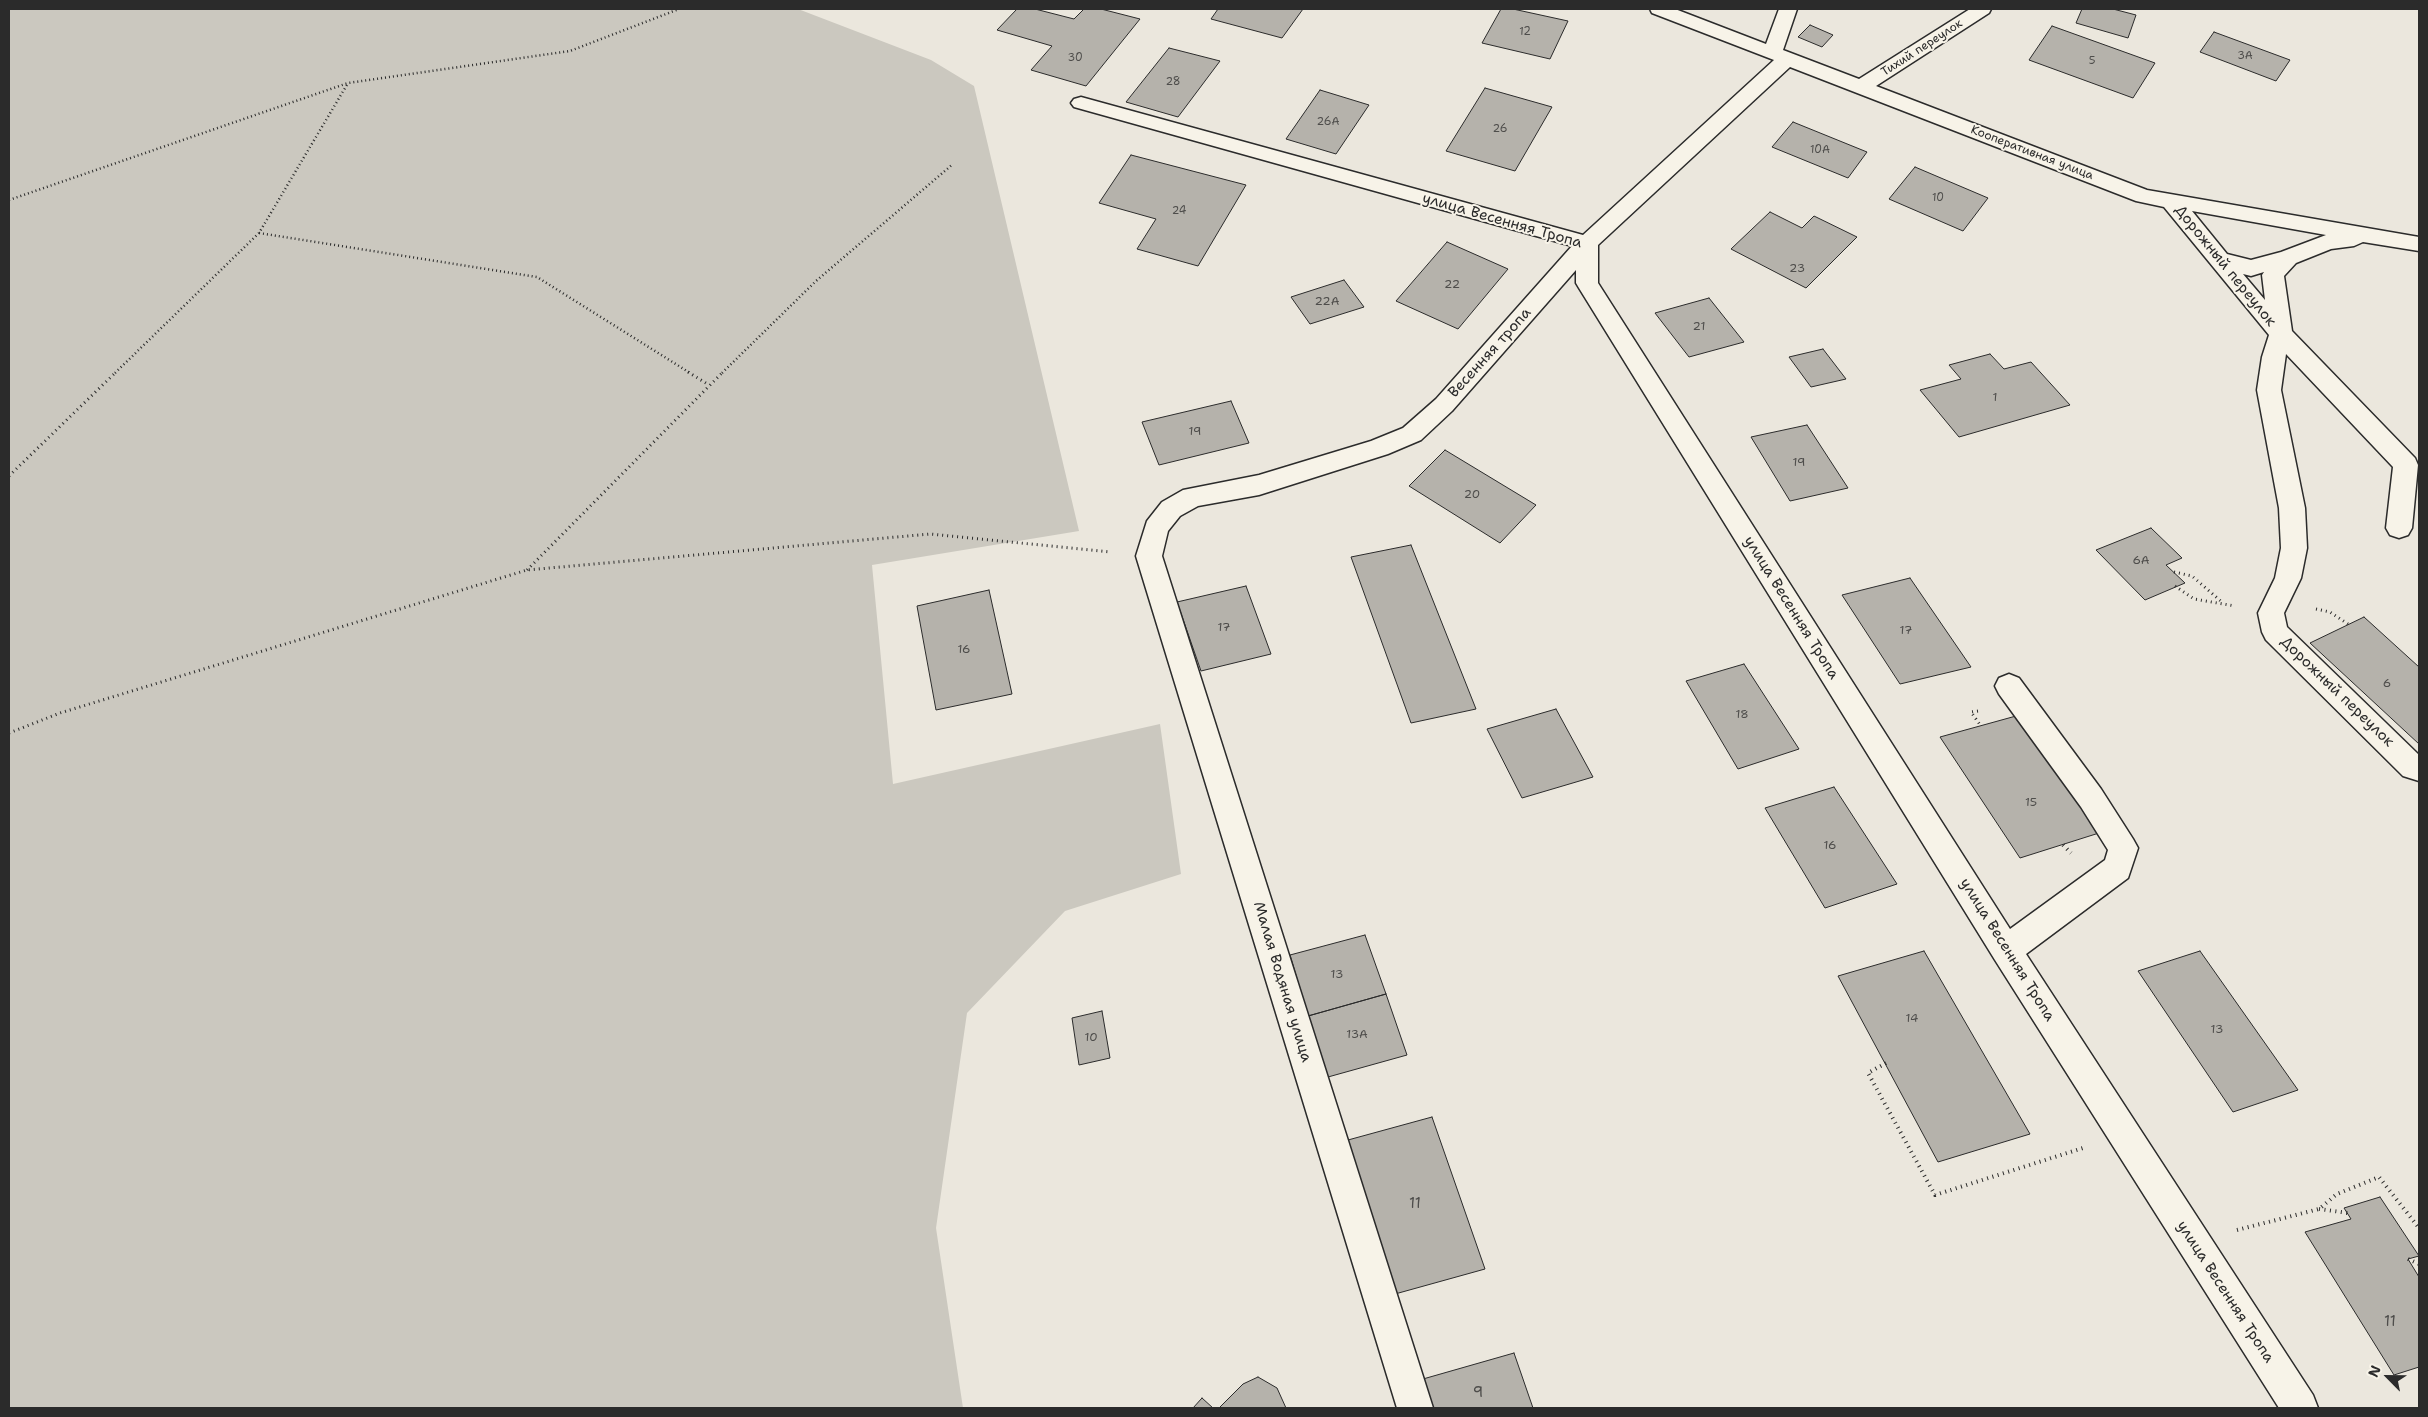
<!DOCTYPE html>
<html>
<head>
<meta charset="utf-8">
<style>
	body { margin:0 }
	#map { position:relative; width:2428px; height:1417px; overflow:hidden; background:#ebe7dd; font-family:"Shantell Sans",sans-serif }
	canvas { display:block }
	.frame { position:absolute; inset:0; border:10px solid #2b2b2b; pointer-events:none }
	.north { position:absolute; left:2363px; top:1352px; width:50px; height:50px; -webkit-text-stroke:4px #f7f3e8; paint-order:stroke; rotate:293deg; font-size:14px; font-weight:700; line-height:20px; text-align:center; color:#2b2b2b }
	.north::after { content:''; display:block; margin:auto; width:18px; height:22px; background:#2b2b2b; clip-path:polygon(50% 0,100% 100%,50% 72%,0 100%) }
</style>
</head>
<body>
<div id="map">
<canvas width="2428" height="1417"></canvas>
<div class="frame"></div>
<div class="north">N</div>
</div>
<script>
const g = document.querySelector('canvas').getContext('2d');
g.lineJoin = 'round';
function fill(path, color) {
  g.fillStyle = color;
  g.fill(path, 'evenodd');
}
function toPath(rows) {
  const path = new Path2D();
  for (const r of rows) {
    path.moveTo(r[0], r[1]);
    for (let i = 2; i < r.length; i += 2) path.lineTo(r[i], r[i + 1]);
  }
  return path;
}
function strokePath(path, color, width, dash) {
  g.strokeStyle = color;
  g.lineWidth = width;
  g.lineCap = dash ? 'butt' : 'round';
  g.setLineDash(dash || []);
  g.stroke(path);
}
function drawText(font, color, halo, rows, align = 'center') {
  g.font = font + ' "Shantell Sans",sans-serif';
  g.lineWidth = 4;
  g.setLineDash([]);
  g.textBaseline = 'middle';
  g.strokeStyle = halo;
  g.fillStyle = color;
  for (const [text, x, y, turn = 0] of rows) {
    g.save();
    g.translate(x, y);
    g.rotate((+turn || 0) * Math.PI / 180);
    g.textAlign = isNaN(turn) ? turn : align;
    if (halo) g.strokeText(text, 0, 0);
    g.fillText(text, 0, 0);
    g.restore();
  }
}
const green = toPath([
	[9,9,798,9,931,60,974,86,1079,531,872,565,893,784,1160,724,1181,874,1065,911,967,1013,936,1228,963,1408,9,1408]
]);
const building = toPath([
	[1017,9,1035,9,1074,19,1084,9,1101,9,1140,19,1086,86,1031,70,1052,46,997,30,1017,9],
	[1218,9,1303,9,1282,38,1211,19,1218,9],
	[1501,9,1513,9,1568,21,1550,59,1482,43,1501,9],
	[2082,9,2113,9,2136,15,2128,38,2076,23,2082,9],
	[1810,25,1833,35,1822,47,1798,37,1810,25],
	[2052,26,2155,63,2133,98,2029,60,2052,26],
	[2214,32,2290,60,2276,81,2200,52,2214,32],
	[1169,48,1220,61,1178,117,1126,102,1169,48],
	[1485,88,1552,107,1515,171,1446,151,1485,88],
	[1320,90,1369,105,1336,154,1286,139,1320,90],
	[1793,122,1867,152,1848,178,1772,147,1793,122],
	[1131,155,1246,185,1198,266,1137,249,1156,219,1099,203,1131,155],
	[1915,167,1988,198,1963,231,1889,199,1915,167],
	[1770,212,1802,228,1814,216,1857,237,1806,288,1731,249,1770,212],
	[1447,242,1508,269,1458,329,1396,301,1447,242],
	[1344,280,1364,307,1310,324,1291,297,1344,280],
	[1709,298,1744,342,1689,357,1655,313,1709,298],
	[1823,349,1846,379,1811,387,1789,357,1823,349],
	[1990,354,2004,369,2031,362,2070,405,1959,437,1920,390,1961,379,1949,365,1990,354],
	[1231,401,1249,443,1159,465,1142,422,1231,401],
	[1807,425,1848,488,1790,501,1751,437,1807,425],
	[1445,450,1536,505,1500,543,1409,486,1445,450],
	[2151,528,2182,558,2166,565,2185,583,2145,600,2096,550,2151,528],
	[1411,545,1476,709,1411,723,1351,557,1411,545],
	[1910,578,1971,667,1900,684,1842,595,1910,578],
	[1246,586,1271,654,1201,671,1177,602,1246,586],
	[989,590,1012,694,936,710,917,606,989,590],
	[2364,617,2419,667,2419,744,2310,643,2364,617],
	[1744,664,1799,749,1738,769,1686,681,1744,664],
	[1556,709,1593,777,1522,798,1487,729,1556,709],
	[2016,716,2099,833,2020,858,1940,737,2016,716],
	[1834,787,1897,884,1825,908,1765,808,1834,787],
	[1365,935,1386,994,1308,1016,1290,955,1365,935],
	[1924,951,2030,1134,1938,1162,1838,976,1924,951],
	[2200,951,2298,1090,2233,1112,2138,971,2200,951],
	[1386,994,1407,1055,1328,1077,1308,1016,1386,994],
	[1102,1011,1110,1058,1079,1065,1072,1018,1102,1011],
	[1432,1117,1485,1269,1395,1294,1348,1140,1432,1117],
	[2380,1197,2419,1256,2408,1259,2419,1277,2419,1367,2394,1375,2305,1232,2351,1219,2344,1208,2380,1197],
	[1514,1353,1533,1408,1432,1408,1423,1379,1514,1353],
	[1258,1377,1277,1388,1286,1408,1219,1408,1243,1384,1258,1377],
	[1202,1398,1213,1408,1193,1408,1202,1398]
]);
const pathFar2 = toPath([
	[9,200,348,83,570,51,679,9],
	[259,233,537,277,690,373],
	[115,373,259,233,348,83],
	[722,373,816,281,953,164]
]);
const pathFar1 = toPath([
	[688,372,709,385],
	[9,476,116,372],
	[527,570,723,372],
	[2174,572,2192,576,2223,603],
	[2175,586,2194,599,2235,606],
	[2316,609,2330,612,2348,624],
	[1978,711,1971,712,1981,726],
	[9,733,60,713,527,570,930,534,1111,552]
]);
const path = toPath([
	[2063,845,2071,853],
	[1886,1063,1868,1073,1935,1195,2083,1148],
	[2319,1209,2348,1213],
	[2237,1230,2319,1209,2337,1194,2379,1177,2419,1228],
	[2408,1259,2419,1264]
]);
const minor = toPath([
	[1650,9,1675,9,1766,44,1779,9,1797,9,1783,50,1859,79,1970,9,1991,9,1989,13,1876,86,2147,190,2419,237,2419,251,2363,242,2354,246,2331,249,2296,263,2284,276,2292,331,2415,458,2418,465,2412,528,2408,535,2399,538,2390,535,2386,528,2393,467,2286,354,2281,390,2305,508,2307,548,2301,578,2284,613,2287,627,2419,755,2419,781,2403,776,2266,640,2262,632,2258,613,2275,578,2281,548,2279,508,2257,390,2262,357,2269,335,2164,207,2136,201,1790,67,1598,245,1598,283,2010,929,2105,860,2108,850,2081,807,1999,694,1995,686,1999,678,2009,674,2019,678,2101,789,2133,839,2138,848,2128,878,2026,954,2313,1395,2318,1408,2279,1408,1995,960,1579,288,1576,283,1576,270,1452,411,1421,440,1388,454,1259,495,1198,506,1180,516,1168,531,1162,556,1433,1408,1397,1408,1136,556,1147,521,1162,502,1183,490,1259,475,1371,441,1403,428,1436,399,1572,246,1074,107,1071,103,1074,99,1081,97,1583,235,1774,60,1652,13,1650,9],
	[2192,211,2326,235,2281,252,2251,260,2227,254,2192,211],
	[2264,272,2262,275,2265,300,2243,274,2251,276,2264,272]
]);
const farNumbernames = [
	["12",1525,32],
	["3А",2245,56],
	["30",1075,58],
	["5",2092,61],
	["28",1173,82],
	["26А",1328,122],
	["26",1500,129],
	["10А",1820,150],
	["10",1938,198],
	["24",1179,211]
];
const farStreetnames = [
	["Тихий переулок",1922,48,-33],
	["Кооперативная улица",2032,153,21]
];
const numberNames = [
	["23",1797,269],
	["22",1452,285],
	["22А",1327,302],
	["21",1699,327],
	["1",1995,398],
	["19",1195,432],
	["19",1799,463],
	["20",1472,495],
	["6А",2141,561],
	["17",1224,628],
	["17",1906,631],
	["16",964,650],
	["6",2387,684],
	["18",1742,715],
	["15",2031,803],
	["16",1830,846],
	["13",1337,975],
	["14",1912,1019],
	["13",2217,1030],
	["13А",1357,1035],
	["10",1091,1038]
];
const streetNames = [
	["улица Весенняя Тропа",1502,221,16],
	["Дорожный переулок",2225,266,51],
	["Весенняя тропа",1490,353,-48],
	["улица Весенняя Тропа",1791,608,58],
	["Дорожный переулок",2337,692,44],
	["улица Весенняя Тропа",2007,950,58],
	["Малая Водяная улица",1282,982,73],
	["улица Весенняя Тропа",2225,1292,57]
];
const nearNumbernames = [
	["11",1415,1204],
	["11",2390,1322],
	["9",1478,1393]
];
fill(green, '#cbc8bf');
fill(building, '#b5b2ab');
strokePath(building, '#2b2b2b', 1);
strokePath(minor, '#2b2b2b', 3);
strokePath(pathFar2, '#2b2b2b', 2.5, [1, 3]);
strokePath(pathFar1, '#2b2b2b', 3, [1, 4]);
strokePath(path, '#2b2b2b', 4, [1, 4.5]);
fill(minor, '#f7f3e8');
drawText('11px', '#4e4d4b', null, farNumbernames);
drawText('12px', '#2b2b2b', '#f7f3e8', farStreetnames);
drawText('12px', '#4e4d4b', null, numberNames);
drawText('15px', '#2b2b2b', '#f7f3e8', streetNames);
drawText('15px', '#4e4d4b', null, nearNumbernames);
</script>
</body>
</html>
